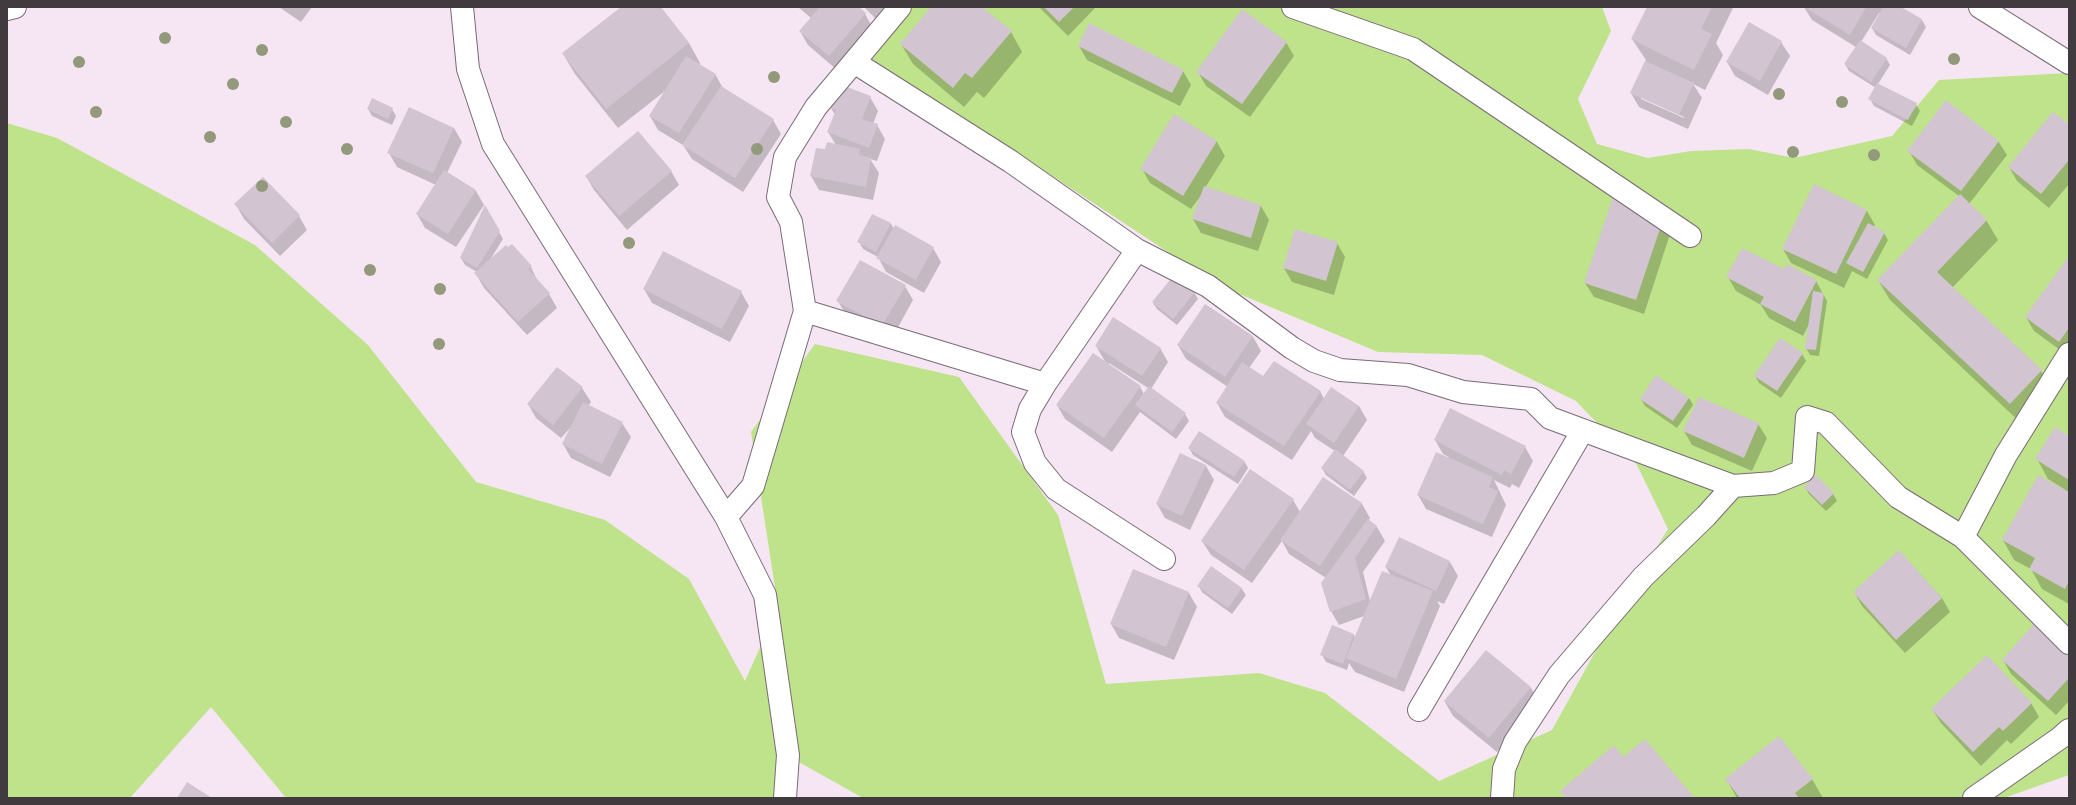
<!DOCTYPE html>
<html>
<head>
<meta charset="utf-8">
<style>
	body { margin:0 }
	#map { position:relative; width:2076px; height:805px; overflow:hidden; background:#f6e6f3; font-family:"Sofia Sans Condensed",sans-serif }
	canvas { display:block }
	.frame { position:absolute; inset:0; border:8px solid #413b40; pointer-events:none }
</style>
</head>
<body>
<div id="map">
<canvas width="2076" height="805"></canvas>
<div class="frame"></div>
</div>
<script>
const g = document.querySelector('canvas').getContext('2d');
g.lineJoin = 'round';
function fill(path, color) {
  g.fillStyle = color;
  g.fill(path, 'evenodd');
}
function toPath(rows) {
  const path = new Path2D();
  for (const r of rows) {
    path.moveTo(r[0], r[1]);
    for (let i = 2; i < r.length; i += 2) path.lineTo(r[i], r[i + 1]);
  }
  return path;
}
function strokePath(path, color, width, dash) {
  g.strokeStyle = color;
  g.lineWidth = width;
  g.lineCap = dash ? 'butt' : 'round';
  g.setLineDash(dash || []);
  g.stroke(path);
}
const green = toPath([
	[912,7,1602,7,1611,31,1578,99,1597,144,1648,158,1691,151,1749,149,1794,158,1892,136,1939,80,2069,73,2069,775,2004,798,863,798,788,756,785,798,286,798,211,707,130,798,7,798,7,123,57,138,255,245,368,345,476,482,605,520,689,579,745,681,778,607,751,432,815,344,959,377,1058,515,1106,684,1259,673,1325,693,1439,781,1552,730,1621,605,1668,529,1637,465,1576,401,1482,355,1378,352,1218,285,943,104,868,65]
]);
const shadow = toPath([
	[279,7,312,7,301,22],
	[623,7,660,7,689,43,700,63,699,65,715,74,723,88,773,120,781,134,743,192,692,159,683,145,658,130,650,116,665,91,618,128,575,74,563,54],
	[798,7,857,7,865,14,873,28,837,70,808,45,800,31,811,18],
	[864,7,895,7,879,22],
	[932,7,981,7,1011,32,1022,52,984,98,977,92,964,107,913,64,901,44],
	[1039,7,1096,7,1068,36],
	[1649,7,1733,8,1716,43,1723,55,1705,90,1693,84,1702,98,1688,129,1639,107,1631,93,1646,60,1632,39],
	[1641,97,1684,117,1684,118,1641,99],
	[1804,7,1899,7,1922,20,1926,27,1910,55,1876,35,1872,28,1881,14,1879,13,1861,42,1886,58,1890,65,1878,84,1916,104,1920,111,1912,126,1874,106,1870,99,1876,88,1849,71,1845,64,1856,47,1812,20],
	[1749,24,1781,42,1790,56,1768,95,1735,76,1727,62],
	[1286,42,1294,56,1250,117,1206,86,1198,72],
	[1079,46,1183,71,1191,85,1180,106,1087,60],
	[870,97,878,111,873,124,877,125,885,139,877,161,870,159,879,173,873,200,819,190,811,176,826,150,836,145,828,132,835,115,831,108],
	[368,109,392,109,396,116,392,125,372,116],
	[1175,115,1217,142,1225,156,1205,188,1261,206,1269,220,1258,251,1201,233,1193,219,1202,194,1191,209,1150,183,1142,169],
	[2069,126,2069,184,2049,208,2017,181,2009,167],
	[454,128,462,142,447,173,476,191,484,205,456,247,425,228,417,214,436,185,397,167,389,153],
	[1998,141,2007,155,1969,204,1986,220,1998,240,1952,288,2041,371,2053,391,2022,424,1890,300,1878,280,1959,196,1917,165,1909,151],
	[671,171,679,185,627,230,594,190,586,176],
	[263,178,299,216,307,230,280,256,244,219,236,205],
	[1814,185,1867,211,1875,225,1874,227,1884,233,1888,240,1867,279,1852,271,1844,288,1791,263,1783,249],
	[1614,198,1672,228,1644,314,1594,297,1585,283],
	[485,207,503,239,490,260,512,246,531,267,538,282,549,294,557,308,527,335,484,288,476,274,477,272,465,265,461,258],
	[873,215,891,224,894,229,933,248,941,262,924,293,886,272,878,257,863,249,859,242],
	[1337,243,1345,257,1334,295,1292,282,1284,268],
	[2069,258,2069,353,2067,355,2034,331,2026,317],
	[1785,271,1816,281,1827,301,1819,356,1810,355,1806,348,1809,324,1803,336,1769,318,1761,305,1736,291,1728,277],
	[905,286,913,300,891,340,846,315,838,301],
	[644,289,741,292,749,306,730,342,652,303],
	[1194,292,1198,299,1177,325,1157,309,1153,303],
	[1206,305,1253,337,1261,351,1249,368,1264,378,1320,391,1324,399,1359,406,1367,420,1343,456,1363,471,1367,478,1354,496,1326,475,1322,468,1335,451,1315,438,1311,431,1292,460,1225,417,1217,403,1228,387,1186,359,1178,345],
	[1096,346,1160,348,1168,362,1151,389,1185,414,1189,421,1176,439,1140,412,1112,452,1065,419,1057,405,1106,363],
	[1109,363,1148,388,1144,394,1140,387,1108,364],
	[1802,354,1806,361,1781,398,1759,383,1755,376],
	[557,368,582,388,591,402,588,406,622,423,631,437,610,477,571,458,563,444,571,427,561,438,536,418,528,404],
	[1689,398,1693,405,1677,428,1645,406,1641,399],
	[1758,424,1767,438,1752,471,1692,445,1684,431],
	[2069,437,2069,604,2042,589,2031,569,2014,560,2003,540,2063,490,2064,489,2048,479,2037,459],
	[1435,440,1525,447,1533,461,1519,488,1512,484,1510,488,1494,480,1506,505,1492,537,1426,509,1418,495,1449,457,1443,454],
	[1189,448,1244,461,1248,468,1238,484,1193,455],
	[1181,454,1206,466,1214,480,1190,530,1165,518,1157,504],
	[1323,478,1362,504,1370,518,1368,521,1377,527,1385,541,1363,572,1370,601,1391,576,1386,567,1400,538,1450,562,1458,576,1444,604,1437,601,1440,606,1404,692,1355,672,1349,663,1347,670,1326,662,1322,655,1333,626,1354,635,1355,638,1364,616,1339,625,1331,611,1326,578,1289,554,1282,541,1252,583,1211,555,1202,541,1293,500,1300,512],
	[1805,487,1833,494,1837,501,1826,511,1809,494],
	[1899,551,1942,598,1950,612,1905,653,1862,606,1854,592],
	[1212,567,1242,589,1246,595,1232,614,1203,593,1199,587],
	[1189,593,1197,607,1174,660,1119,638,1111,624],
	[1486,652,1531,688,1539,702,1497,752,1453,716,1445,702],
	[2069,654,2069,701,2056,715,2011,674,2003,660],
	[2031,703,2039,717,2011,744,2007,740,1981,766,1941,723,1932,709],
	[1726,779,1812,779,1823,798,1737,798]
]);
const building = toPath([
	[621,7,661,7,689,43,606,109,562,53],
	[820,7,859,7,866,13,829,56,799,31],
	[931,7,982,7,1012,31,972,78,965,73,953,88,900,44],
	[1044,7,1074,7,1059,22],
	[1647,7,1712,7,1701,29,1712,34,1694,70,1631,39],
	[1804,7,1866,7,1850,35],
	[1883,7,1901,7,1922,19,1906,48,1871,28],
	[1242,9,1287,42,1242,104,1196,72],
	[1749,22,1782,41,1760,81,1726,62],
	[1089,23,1184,70,1172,93,1078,46],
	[1860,40,1887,58,1871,82,1844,64],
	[686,56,716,74,679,133,649,116],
	[1645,61,1694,83,1679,115,1630,93],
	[1877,83,1917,103,1908,120,1868,99],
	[839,84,871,96,862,119,878,124,869,148,827,132,836,110,830,108],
	[721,86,774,119,735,178,682,145],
	[372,98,393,108,388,119,367,109],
	[1946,100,1999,141,1961,191,1907,151],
	[409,107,454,128,433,173,387,153],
	[2053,112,2069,124,2069,160,2041,194,2008,167],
	[1174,114,1217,141,1183,196,1140,169],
	[638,131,672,171,619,216,585,176],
	[827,142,860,149,859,155,871,158,866,187,810,176,816,148,825,149],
	[444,170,476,190,448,234,416,214],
	[263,177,300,215,272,243,234,204],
	[1814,184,1867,210,1836,274,1782,249],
	[1204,186,1261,205,1251,238,1192,219],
	[1960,194,1987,220,1937,272,2042,370,2010,404,1877,280],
	[1613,197,1665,214,1636,300,1584,283],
	[485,205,500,231,477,268,460,258],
	[872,214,891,223,876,252,857,242],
	[1868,223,1885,232,1863,272,1846,263],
	[895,225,934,247,916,280,876,258],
	[1295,229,1338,242,1326,281,1283,268],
	[512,244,532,266,528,269,550,293,518,322,474,273,506,245,508,247],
	[1742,248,1784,269,1787,264,1817,280,1795,322,1760,304,1764,297,1726,277],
	[663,251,742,291,722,329,643,289],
	[2069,256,2069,328,2059,342,2025,317],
	[860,260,906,285,882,326,836,301],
	[1174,275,1195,292,1173,319,1152,302],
	[1813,291,1824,293,1816,350,1805,349],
	[1205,304,1253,336,1225,377,1177,345],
	[1113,317,1161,348,1142,376,1095,346],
	[1780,338,1803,353,1777,391,1754,376],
	[1093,353,1141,386,1104,438,1056,405],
	[1274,361,1321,391,1284,446,1216,403,1242,362,1263,376],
	[557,367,583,387,553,425,527,404],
	[1656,375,1689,398,1673,421,1640,399],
	[1149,386,1186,413,1172,432,1135,405],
	[1331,387,1359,406,1334,443,1306,424],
	[1699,397,1759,423,1744,458,1683,431],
	[583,402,623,422,602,464,562,444],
	[1450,408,1526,446,1511,474,1504,470,1502,475,1434,440],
	[2055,427,2069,436,2069,480,2035,459],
	[1199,431,1245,461,1234,477,1188,448],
	[1335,449,1364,471,1350,490,1321,468],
	[1436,452,1493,477,1489,487,1498,491,1483,524,1417,495],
	[1180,453,1206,465,1182,516,1156,504],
	[1250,469,1294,499,1244,570,1201,541],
	[1816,475,1834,493,1822,505,1804,487],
	[2038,475,2069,492,2069,581,2065,589,2029,569,2035,558,2002,540],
	[1323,477,1362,503,1320,566,1280,540],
	[1368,519,1377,526,1355,558,1366,599,1330,612,1321,583],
	[1399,537,1450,561,1436,591,1385,567],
	[1899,550,1942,598,1896,640,1853,592],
	[1211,566,1242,588,1228,608,1197,586],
	[1133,569,1189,592,1166,647,1110,624],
	[1382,571,1433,591,1396,679,1346,658],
	[2035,623,2069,653,2069,678,2048,701,2002,660],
	[1332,625,1354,634,1343,664,1320,655],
	[1486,650,1531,687,1489,738,1444,701],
	[1987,655,2032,703,2003,731,1999,727,1973,752,1931,709],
	[1779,736,1813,779,1795,793,1799,798,1740,798,1725,779],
	[1645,739,1693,796,1691,798,1566,798,1560,791,1614,745,1623,757],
	[187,782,212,798,177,798]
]);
const minor = toPath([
	[462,7,468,69,493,144,726,517,765,595,788,755,785,798],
	[900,7,854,62,1010,161,1137,250,1208,286,1292,348,1314,361,1340,370,1408,375,1463,392,1531,399,1550,418,1733,486],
	[1293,7,1413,49,1690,236],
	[1980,7,2069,63],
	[7,9,15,7],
	[854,62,816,107,785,157,778,197,791,222,805,311,1045,384],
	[1137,250,1045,384,1030,409,1023,432,1035,463,1056,489,1164,559],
	[726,517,753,486,805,311],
	[1963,537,2006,455,2069,354],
	[1419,710,1583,430],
	[1502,798,1504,769,1515,742,1559,675,1643,577,1706,516,1733,486,1774,483,1803,471,1807,417,1826,423,1898,497,1963,537,2069,643],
	[1974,798,2060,738,2069,730]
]);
const trees = [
	[165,38],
	[262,50],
	[1954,59],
	[79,62],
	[774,77],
	[233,84],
	[1779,94],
	[1842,102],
	[96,112],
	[286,122],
	[210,137],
	[347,149],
	[757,149],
	[1793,152],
	[1874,155],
	[262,186],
	[629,243],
	[370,270],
	[440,289],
	[439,344]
];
fill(green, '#bee38a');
fill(shadow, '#0003');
fill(building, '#d3c4d1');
strokePath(minor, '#796b77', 24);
strokePath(minor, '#fff', 22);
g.fillStyle = '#93997b';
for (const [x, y] of trees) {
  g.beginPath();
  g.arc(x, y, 6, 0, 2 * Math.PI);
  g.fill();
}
</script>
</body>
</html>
